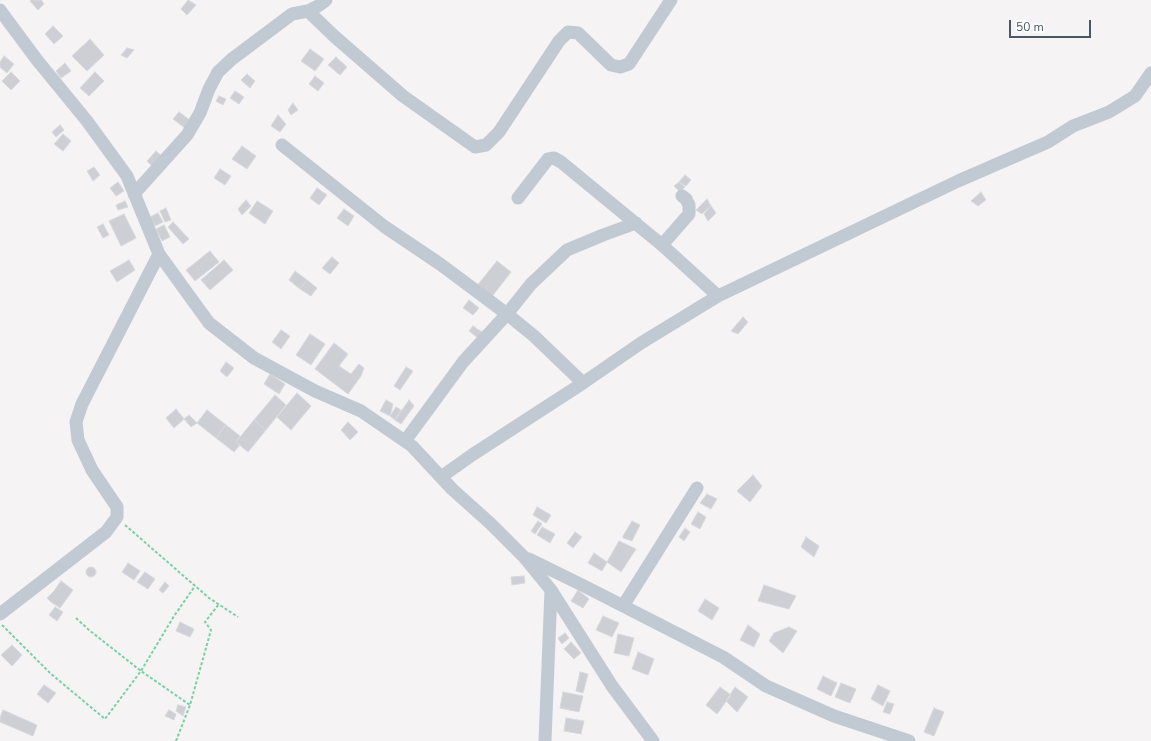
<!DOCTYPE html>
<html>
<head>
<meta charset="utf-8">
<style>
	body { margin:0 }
	#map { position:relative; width:1151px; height:741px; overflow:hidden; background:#f5f3f3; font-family:"Nunito Sans",sans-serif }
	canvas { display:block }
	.scale { position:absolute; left:1009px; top:20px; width:82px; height:18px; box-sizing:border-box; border:2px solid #4a5661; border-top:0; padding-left:5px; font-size:12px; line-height:14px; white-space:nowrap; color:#4a5661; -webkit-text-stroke:3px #fff; paint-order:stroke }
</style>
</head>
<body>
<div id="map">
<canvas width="1151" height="741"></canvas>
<div class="scale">50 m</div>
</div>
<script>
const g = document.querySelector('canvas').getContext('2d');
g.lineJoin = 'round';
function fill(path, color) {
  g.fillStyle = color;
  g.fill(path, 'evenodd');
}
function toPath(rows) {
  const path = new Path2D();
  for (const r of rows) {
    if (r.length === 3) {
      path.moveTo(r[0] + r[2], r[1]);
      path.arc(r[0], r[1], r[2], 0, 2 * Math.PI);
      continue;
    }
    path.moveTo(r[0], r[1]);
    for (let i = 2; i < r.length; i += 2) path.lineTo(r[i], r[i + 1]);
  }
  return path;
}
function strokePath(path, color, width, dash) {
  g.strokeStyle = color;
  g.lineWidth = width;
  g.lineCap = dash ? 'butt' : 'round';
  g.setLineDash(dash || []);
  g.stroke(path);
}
const building = toPath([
	[31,0,41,0,44,4,38,10,30,1,31,0],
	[188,0,196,5,187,15,181,9,188,0],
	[53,26,63,36,54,44,45,34,53,26],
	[90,39,104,55,87,71,72,56,90,39],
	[127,48,134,50,127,58,121,55,127,48],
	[310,49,324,59,315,71,301,61,310,49],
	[4,56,14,64,7,73,0,67,0,62,4,56],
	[336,57,347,67,340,75,328,65,336,57],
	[65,63,71,71,61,78,56,71,65,63],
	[11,72,20,81,11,90,2,81,11,72],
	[95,72,104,81,89,96,80,88,95,72],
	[247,74,255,81,250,88,241,80,247,74],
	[315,76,324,83,318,91,309,84,315,76],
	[235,91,244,97,239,104,230,98,235,91],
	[219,96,226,99,223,105,216,101,219,96],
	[293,103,298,110,291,115,288,110,293,103],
	[179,112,191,121,185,128,173,119,179,112],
	[278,115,286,124,280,132,271,126,278,115],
	[60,125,64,130,56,137,52,132,60,125],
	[63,134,71,141,63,151,54,144,63,134],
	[242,146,256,156,247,169,232,159,242,146],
	[156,151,164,158,154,168,147,161,156,151],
	[94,167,100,175,93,181,87,171,94,167],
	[220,169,231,176,225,185,214,178,220,169],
	[685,175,691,180,686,186,679,182,685,175],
	[118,182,124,191,116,196,110,188,118,182],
	[679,182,685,187,680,192,674,186,679,182],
	[317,188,327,195,319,205,310,198,317,188],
	[981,192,986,200,978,206,971,201,981,192],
	[707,199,711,206,702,214,696,210,707,199],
	[246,200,251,206,242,215,238,209,246,200],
	[125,201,128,207,118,210,116,205,125,201],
	[257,201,273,211,265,224,249,213,257,201],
	[711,206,716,213,708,221,704,214,711,206],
	[166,208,171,220,165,222,160,211,166,208],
	[344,209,354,216,348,226,337,218,344,209],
	[158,213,163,222,155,226,150,217,158,213],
	[124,214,136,238,121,246,109,221,124,214],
	[173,222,189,239,183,244,168,227,173,222],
	[103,224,109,235,103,238,97,227,103,224],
	[164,225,170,237,162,241,156,229,164,225],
	[210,251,219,262,195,281,186,270,210,251],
	[332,257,339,263,330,274,322,268,332,257],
	[129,260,135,270,117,282,110,271,129,260],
	[224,260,233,270,210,290,201,280,224,260],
	[497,261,511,272,490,299,476,287,497,261],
	[295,271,307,280,300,289,289,280,295,271],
	[307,280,317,288,311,296,300,289,307,280],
	[469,300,479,308,473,315,463,308,469,300],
	[743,317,748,322,738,334,731,331,743,317],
	[473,326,482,332,478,338,469,331,473,326],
	[281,330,290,336,281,349,272,342,281,330],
	[310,334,325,344,311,365,296,355,310,334],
	[334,343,348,354,339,366,351,374,359,364,364,368,361,376,348,394,315,369,334,343],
	[226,362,234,368,227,377,220,371,226,362],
	[406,367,413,371,400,390,394,386,406,367],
	[270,374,285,384,279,394,264,384,270,374],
	[297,393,311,406,291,430,277,417,297,393],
	[275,395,286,405,266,430,254,420,275,395],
	[386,400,393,404,390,416,380,411,386,400],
	[409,400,414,406,401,424,395,420,409,400],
	[396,407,401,410,395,420,390,416,396,407],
	[176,409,184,419,174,428,166,418,176,409],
	[207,410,226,425,216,438,197,423,207,410],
	[189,415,197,423,191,427,184,419,189,415],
	[254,420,266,430,248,452,236,442,254,420],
	[348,422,358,432,350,440,341,430,348,422],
	[226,425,240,436,236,442,240,445,234,452,216,438,226,425],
	[753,475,762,486,750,502,737,491,753,475],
	[707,494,717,499,711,509,700,503,707,494],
	[537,507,551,515,546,523,533,515,537,507],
	[698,512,706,517,700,529,691,524,698,512],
	[538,521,542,524,535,534,531,531,538,521],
	[632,521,640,525,632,541,623,538,623,536,632,521],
	[542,527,555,534,550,543,537,535,542,527],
	[685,528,690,532,684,541,679,537,685,528],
	[575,532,582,537,573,548,567,543,575,532],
	[806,537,819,546,814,557,801,547,806,537],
	[619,541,636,549,621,572,607,562,619,541],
	[594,553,607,562,602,571,588,563,594,553],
	[128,563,140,571,134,580,122,572,128,563],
	[91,572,5],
	[145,572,155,579,148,589,137,582,145,572],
	[524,576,525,583,512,585,511,577,524,576],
	[61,581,73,590,60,608,51,602,47,598,54,591,61,581],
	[165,582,169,586,163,593,159,590,165,582],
	[764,585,796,596,789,609,758,601,764,585],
	[578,590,589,599,583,608,571,601,578,590],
	[705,599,719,608,712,620,698,611,705,599],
	[55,607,63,612,57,621,49,615,55,607],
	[603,616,619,623,612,637,596,630,603,616],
	[180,622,194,629,190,637,176,631,180,622],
	[748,625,760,634,754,647,740,640,748,625],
	[789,627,797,631,783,653,769,641,774,633,789,627],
	[565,633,569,638,562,644,558,638,565,633],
	[618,634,634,638,629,656,614,653,618,634],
	[571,642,581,653,574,659,564,649,571,642],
	[12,645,22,655,12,666,1,655,12,645],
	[638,652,654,659,648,675,632,669,638,652],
	[580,672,588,674,583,693,576,691,580,672],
	[823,676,837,683,831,696,817,689,823,676],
	[841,683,856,689,850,703,835,697,841,683],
	[44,685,56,693,48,703,37,694,44,685],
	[878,685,890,691,883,706,871,699,878,685],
	[720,687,731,695,717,714,706,705,720,687],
	[735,687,748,697,737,712,726,701,735,687],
	[563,692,583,696,579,712,560,708,563,692],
	[887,702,894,704,890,714,883,712,887,702],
	[178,705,186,707,183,716,176,711,178,705],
	[934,708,944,712,934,736,924,732,934,708],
	[3,710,37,725,33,736,0,722,0,718,3,710],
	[169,710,176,714,174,720,165,716,169,710],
	[566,718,584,721,581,734,564,731,566,718]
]);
const path = toPath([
	[125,525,209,598,238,617],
	[76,618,89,630,141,671,190,705],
	[2,625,50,673,105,719,141,671,174,616,195,586],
	[176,741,190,705,211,630,205,622,219,604]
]);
const minor = toPath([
	[0,10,37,60,87,121,127,176,159,254,209,323,254,358,315,391,361,411,412,446,452,489,491,524,524,557,551,590,612,686,653,741],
	[308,11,334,36,403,96,475,147,486,145,499,132,559,41,568,32,578,33,611,65,620,67,629,64,671,0],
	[282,145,385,227,440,264,507,314,534,336,583,383],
	[134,194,187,135,200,113,209,89,218,72,232,59,292,14,308,11,318,6,326,0],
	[518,198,548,159,554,158,561,162,662,245,718,296],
	[662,245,689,214,689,205,686,199,682,196],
	[405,441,463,362,507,314,531,284,567,250,603,235,636,223],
	[441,477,472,455,583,383,641,343,718,296,958,181,1048,142,1073,126,1109,112,1135,96,1151,73],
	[529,559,586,587,723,657,766,686,834,716,909,741],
	[623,606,697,488],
	[0,614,106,532,117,517,117,507,92,470,78,440,76,422,82,404,159,254],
	[545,741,551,590]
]);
fill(building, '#cdcfd5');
strokePath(building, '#d7d9de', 1);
strokePath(path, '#7ad0a6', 2, [3, 2]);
strokePath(minor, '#c1cad2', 13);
</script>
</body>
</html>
